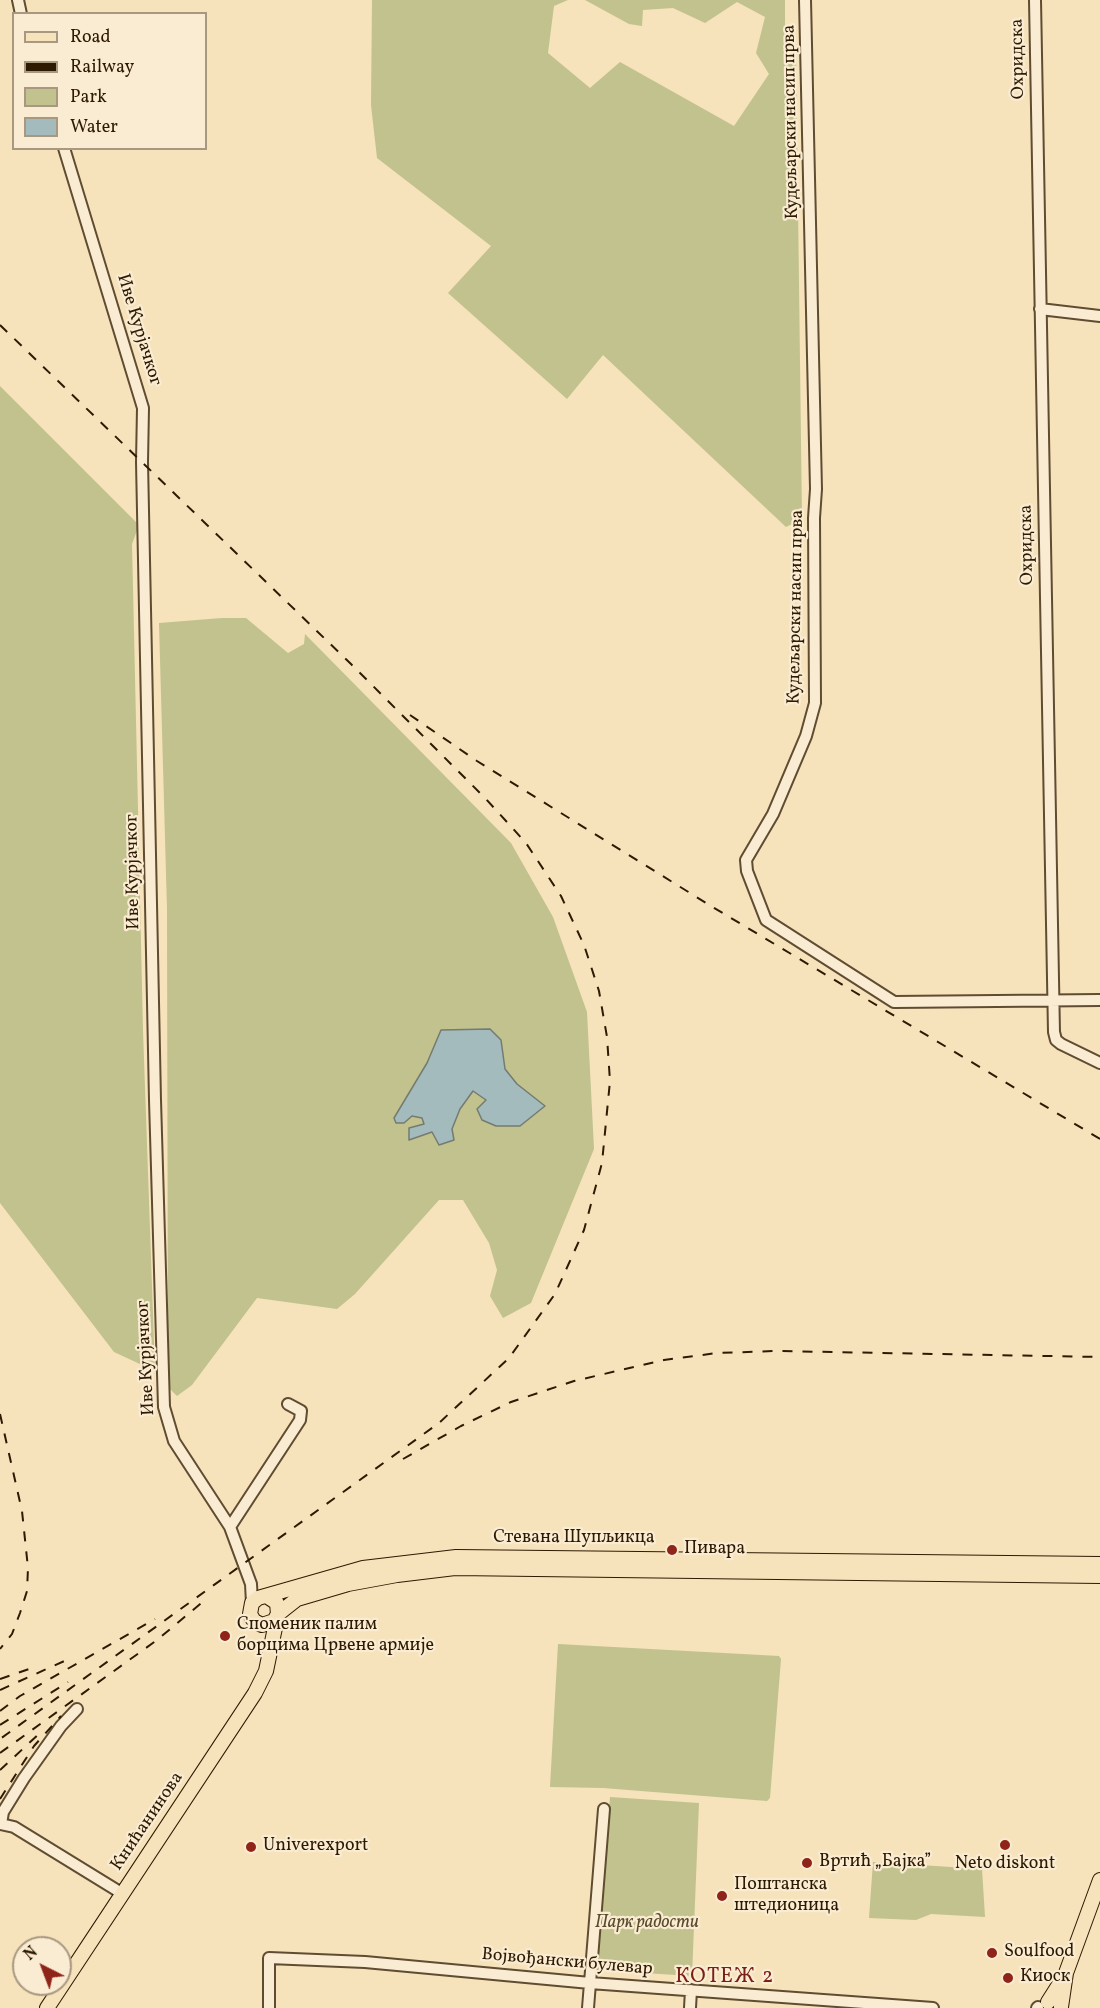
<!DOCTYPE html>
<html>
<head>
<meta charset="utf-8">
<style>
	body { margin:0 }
	#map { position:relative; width:1100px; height:2008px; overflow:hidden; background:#f6e2bb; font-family:Vollkorn,serif }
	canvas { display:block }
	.legend { position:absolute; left:12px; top:12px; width:195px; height:138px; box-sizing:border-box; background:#f9ecd3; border:2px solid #a8987f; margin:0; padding:8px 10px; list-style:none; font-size:18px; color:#2e1a01 }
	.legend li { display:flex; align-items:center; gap:12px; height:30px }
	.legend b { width:30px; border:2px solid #a8987f }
	.north { position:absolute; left:12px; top:1936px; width:60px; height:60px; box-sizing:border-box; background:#f9ecd3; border:2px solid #a8987f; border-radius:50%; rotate:318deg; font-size:16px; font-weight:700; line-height:24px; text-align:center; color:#2e1a01 }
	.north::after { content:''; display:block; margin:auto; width:21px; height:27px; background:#8f2418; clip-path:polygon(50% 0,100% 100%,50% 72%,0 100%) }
</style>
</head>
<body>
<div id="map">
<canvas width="1100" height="2008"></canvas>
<ul class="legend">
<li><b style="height:8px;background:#f6e2bb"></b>Road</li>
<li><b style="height:8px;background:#2e1a01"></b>Railway</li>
<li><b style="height:16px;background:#c1c28d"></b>Park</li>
<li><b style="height:16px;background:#a3bbbc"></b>Water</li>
</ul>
<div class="north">N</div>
</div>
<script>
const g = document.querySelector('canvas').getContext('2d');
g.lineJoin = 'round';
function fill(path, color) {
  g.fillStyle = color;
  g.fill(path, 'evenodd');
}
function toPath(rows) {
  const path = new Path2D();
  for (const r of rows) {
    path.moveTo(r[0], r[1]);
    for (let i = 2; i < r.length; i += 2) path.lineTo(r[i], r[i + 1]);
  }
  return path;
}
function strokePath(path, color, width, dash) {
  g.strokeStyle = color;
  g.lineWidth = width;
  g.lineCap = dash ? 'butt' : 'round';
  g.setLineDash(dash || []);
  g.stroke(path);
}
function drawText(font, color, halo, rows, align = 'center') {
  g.font = font + ' Vollkorn,serif';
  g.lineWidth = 4.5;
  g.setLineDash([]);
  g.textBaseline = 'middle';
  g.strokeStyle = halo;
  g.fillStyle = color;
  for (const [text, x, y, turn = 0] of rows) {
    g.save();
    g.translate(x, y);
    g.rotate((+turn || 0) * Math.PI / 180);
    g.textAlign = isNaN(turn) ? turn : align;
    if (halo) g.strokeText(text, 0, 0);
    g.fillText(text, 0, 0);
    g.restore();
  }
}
const green = toPath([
	[372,0,568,0,554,6,548,53,590,88,620,62,734,126,769,74,756,53,765,17,737,2,705,23,673,8,643,10,642,26,629,24,585,0,785,0,785,37,796,49,802,519,786,527,603,355,567,399,448,293,491,246,377,158,371,105],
	[0,386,139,525,132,544,143,1031,155,1371,114,1352,0,1203],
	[222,618,246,618,288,653,304,644,305,634,511,843,553,917,587,1012,594,1149,531,1303,503,1318,490,1296,497,1270,489,1243,463,1200,439,1200,355,1294,337,1309,257,1298,192,1385,177,1396,168,1387,167,909,159,623],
	[558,1644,779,1656,781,1659,770,1798,767,1801,603,1788,550,1787],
	[610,1797,699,1803,692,1976,596,1970],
	[873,1862,982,1869,985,1917,931,1914,916,1920,869,1918]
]);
const water = toPath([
	[490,1029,501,1040,505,1069,517,1084,545,1106,520,1126,496,1126,482,1120,477,1109,486,1100,473,1091,460,1109,452,1129,454,1140,439,1145,432,1132,409,1140,409,1128,424,1124,422,1118,412,1116,404,1123,396,1123,394,1118,427,1063,441,1030,490,1029]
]);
const minor = toPath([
	[18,0,21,14],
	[805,0,816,489,814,518,815,703,806,736,773,814,746,860,747,871,766,920,894,1002,1100,1000],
	[1035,0,1054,1032,1056,1040,1061,1044,1100,1063],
	[64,148,143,408,142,462,155,1100,164,1407,174,1441,230,1527,251,1584,252,1603],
	[1040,309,1100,316],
	[230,1527,300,1420,301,1411,288,1404],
	[1,1824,14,1827,123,1894],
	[1,1824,3,1812,24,1778,61,1726,77,1709],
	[269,2008,269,1958,365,1962,590,1983,933,2008],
	[588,2008,604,1809],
	[690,2008,691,1990],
	[1037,2008,1038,2007]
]);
const major = toPath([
	[268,1597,277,1603,278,1614,274,1621,262,1625,254,1621,250,1614,252,1603,258,1598,363,1568,456,1557,1100,1564],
	[278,1614,297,1599,348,1584,397,1575,455,1568,1100,1576],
	[1048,2002,1062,1980],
	[1061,2007,1066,1973,1100,1880],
	[47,2008,255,1693,266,1671,277,1618]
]);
const rail = toPath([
	[0,325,351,664,486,799,526,843,561,896,584,945,599,991,607,1037,610,1081,602,1163,584,1230,555,1294,509,1358,439,1423,0,1739],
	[410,715,477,761,711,906,1100,1139],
	[0,1414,22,1511,28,1568,27,1591,20,1613,12,1634,0,1649],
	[403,1459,461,1426,511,1402,574,1381,664,1360,717,1353,776,1351,1100,1357],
	[0,1679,29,1669],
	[0,1690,71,1658],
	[0,1711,20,1696,155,1619],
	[0,1725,68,1682],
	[0,1753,157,1640,205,1600],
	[0,1770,40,1733],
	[0,1799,34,1746,61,1716]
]);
const markers = [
	[672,1550,6,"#8f2418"],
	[225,1636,6,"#8f2418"],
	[1005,1845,6,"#8f2418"],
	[251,1847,6,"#8f2418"],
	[807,1863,6,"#8f2418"],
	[722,1896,6,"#8f2418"],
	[992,1953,6,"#8f2418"],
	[1008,1978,6,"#8f2418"]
];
const streetNames = [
	["Охридска",1019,59,-91],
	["Кудељарски насип прва",792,122,-91],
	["Иве Курјачког",138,330,73],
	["Охридска",1028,545,-91],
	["Кудељарски насип прва",797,607,-89],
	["Иве Курјачког",134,872,-91],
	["Иве Курјачког",147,1358,-93],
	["Стевана Шупљикца",574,1539],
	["Книћанинова",148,1822,-56],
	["Војвођански булевар",567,1963,5]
];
const poiNames = [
	["Пивара",684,1550],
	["Споменик палим",237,1626],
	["борцима Црвене армије",237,1647],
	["Univerexport",263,1847],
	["Вртић „Бајка”",819,1863],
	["Neto diskont",1005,1865,"center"],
	["Поштанска",734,1886],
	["штедионица",734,1907],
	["Soulfood",1004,1953],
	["Киоск",1020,1978]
];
const parkNames = [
	["Парк радости",647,1924]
];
const quarterNames = [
	["КОТЕЖ 2",725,1978]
];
fill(green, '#c1c28d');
fill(water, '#a3bbbc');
strokePath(water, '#747b71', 1.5);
strokePath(minor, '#604c30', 14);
strokePath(major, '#2e1a01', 16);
strokePath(minor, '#f9ecd3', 10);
strokePath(major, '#f6e2bb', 14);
strokePath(rail, '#2e1a01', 2, [10, 10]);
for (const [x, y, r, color] of markers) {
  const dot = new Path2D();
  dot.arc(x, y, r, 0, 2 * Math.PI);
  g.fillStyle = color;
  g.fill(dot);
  strokePath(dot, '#f9ecd3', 2);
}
drawText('18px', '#2e1a01', '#f9ecd3', streetNames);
drawText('18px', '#2e1a01', '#f9ecd3', poiNames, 'left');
drawText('italic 18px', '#5a4c2b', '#f9ecd3', parkNames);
g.letterSpacing = '1.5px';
drawText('21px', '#7a1f14', '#f9ecd3', quarterNames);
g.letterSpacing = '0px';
</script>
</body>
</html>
